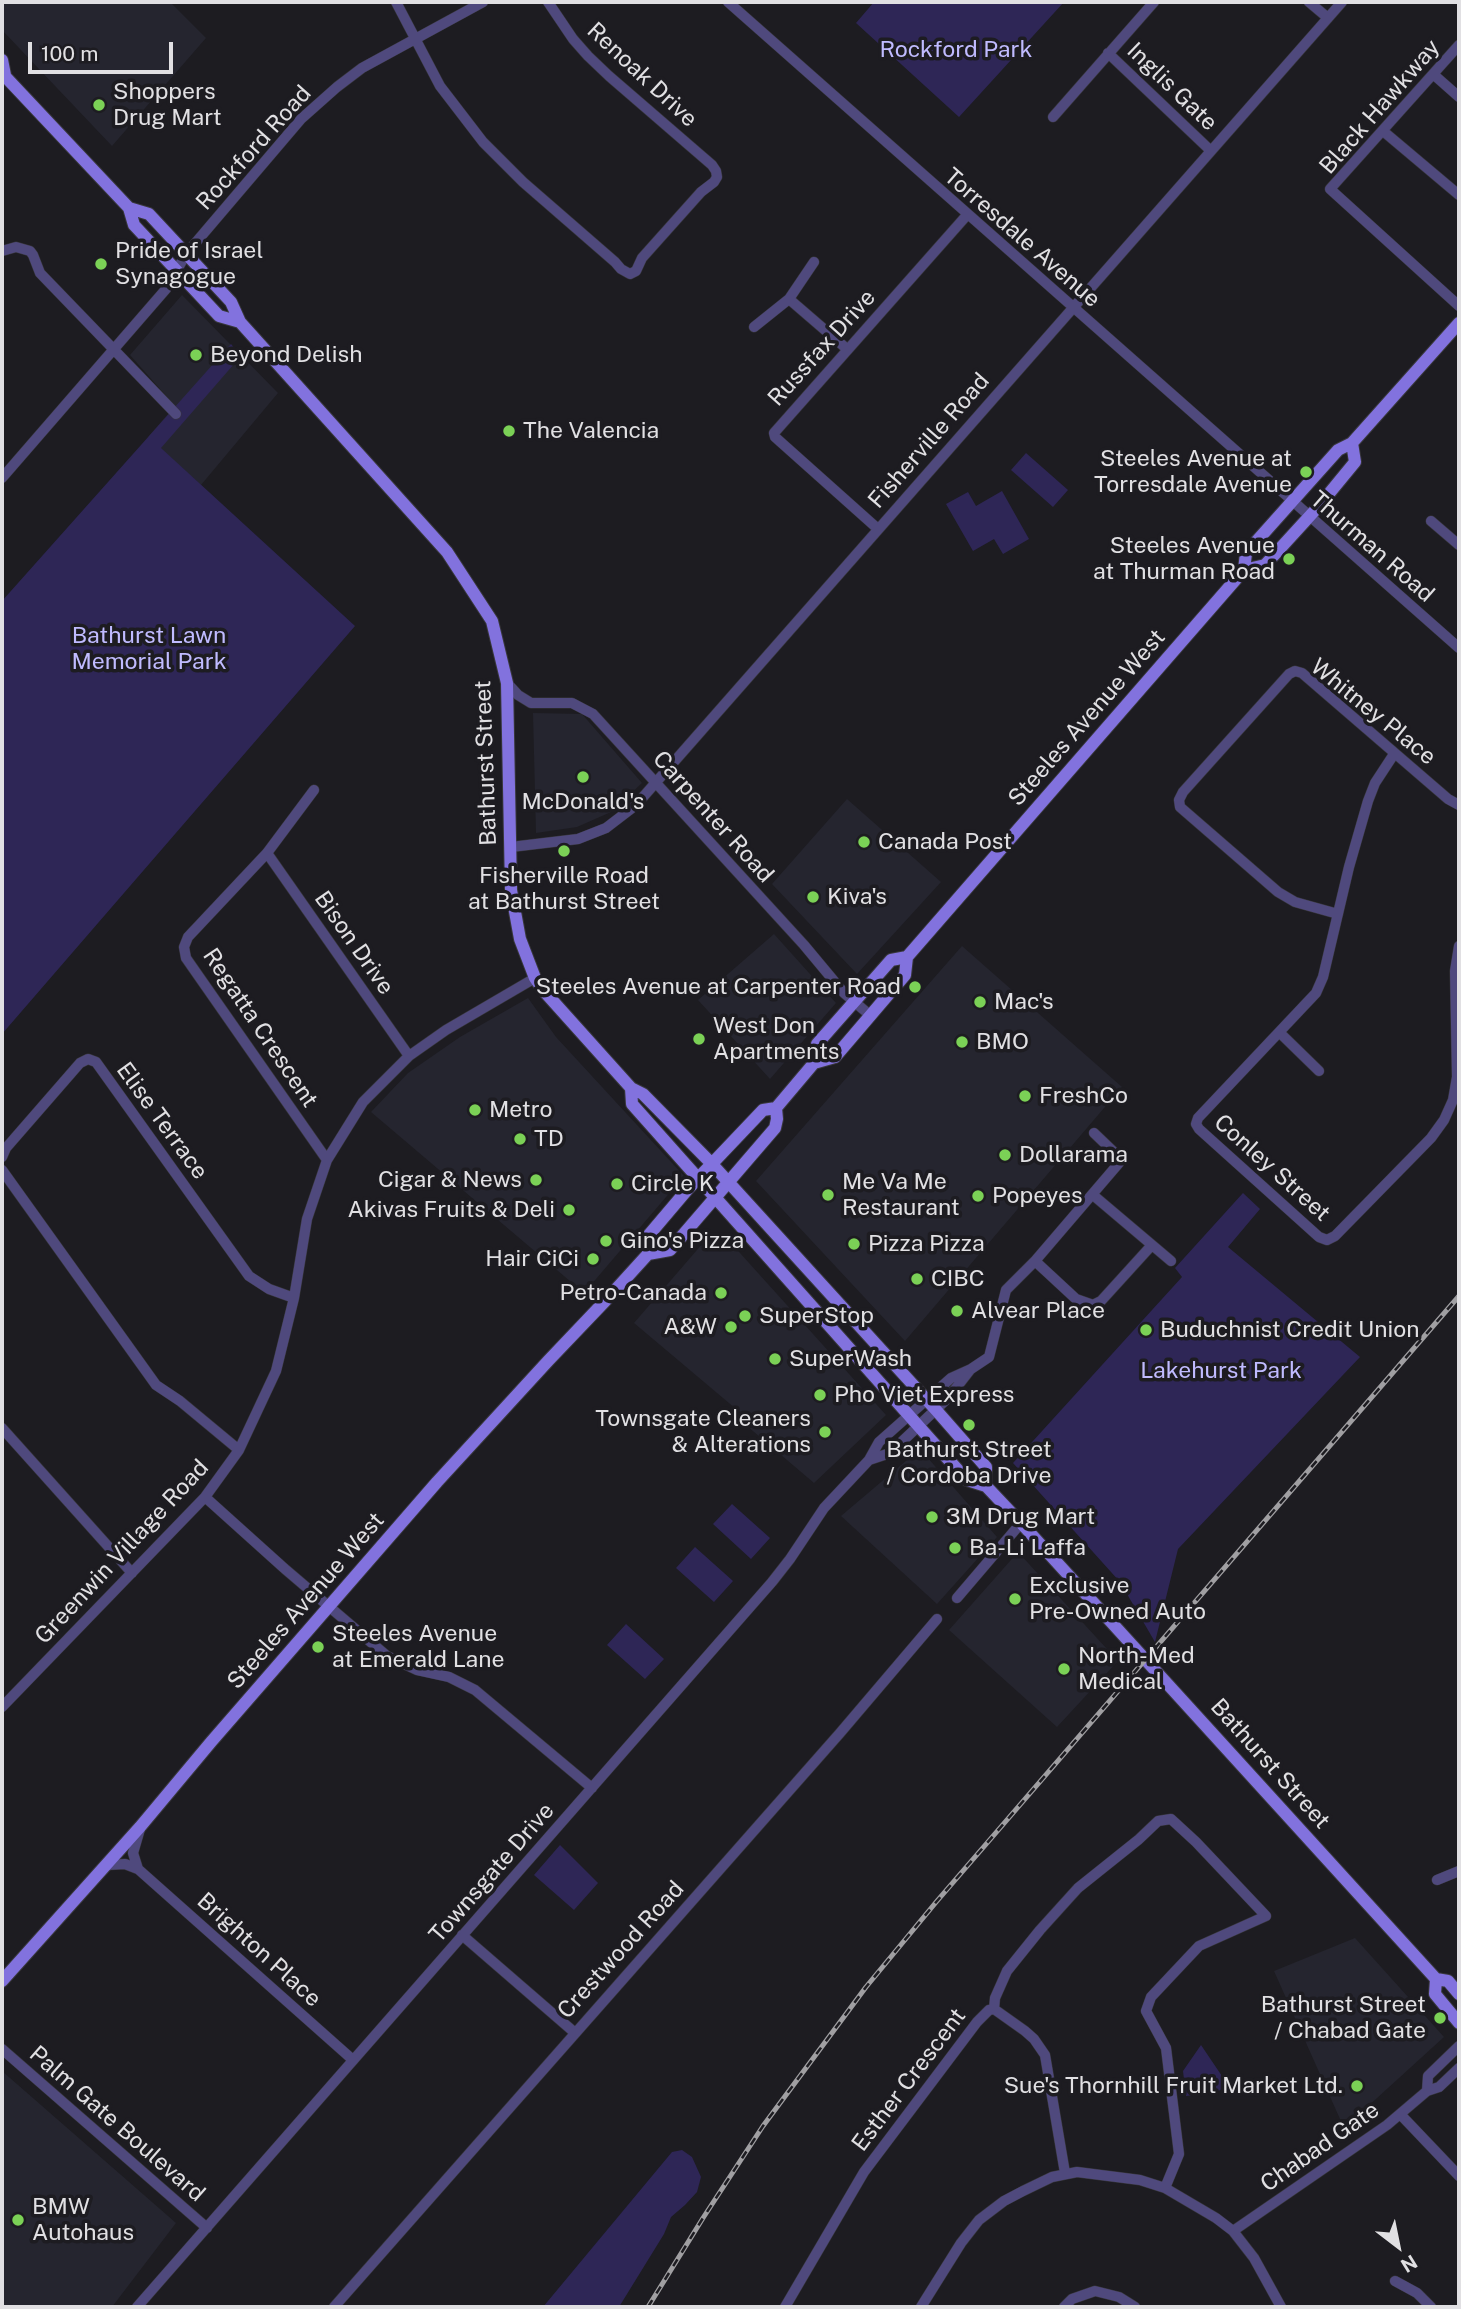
<!DOCTYPE html>
<html>
<head>
<meta charset="utf-8">
<style>
	body { margin:0 }
	#map { position:relative; width:1461px; height:2309px; overflow:hidden; background:#1d1c21; font-family:"Public Sans",sans-serif }
	canvas { display:block }
	.frame { position:absolute; inset:0; border:4px solid #e1e0e3; pointer-events:none }
	.north { position:absolute; left:1363px; top:2211px; width:70px; height:70px; -webkit-text-stroke:5px #1d1c21; paint-order:stroke; rotate:148deg; font-size:19px; font-weight:700; line-height:28px; text-align:center; color:#e1e0e3 }
	.north::after { content:''; display:block; margin:auto; width:24px; height:32px; background:#e1e0e3; clip-path:polygon(50% 0,100% 100%,50% 72%,0 100%) }
	.scale { position:absolute; left:28px; top:42px; width:145px; height:32px; box-sizing:border-box; border:4px solid #e1e0e3; border-top:0; padding-left:9px; font-size:21px; line-height:24px; white-space:nowrap; color:#e1e0e3; -webkit-text-stroke:5px #1d1c21; paint-order:stroke }
</style>
</head>
<body>
<div id="map">
<canvas width="1461" height="2309"></canvas>
<div class="frame"></div>
<div class="north">N</div>
<div class="scale">100 m</div>
</div>
<script>
const g = document.querySelector('canvas').getContext('2d');
g.lineJoin = 'round';
function fill(path, color) {
  g.fillStyle = color;
  g.fill(path, 'evenodd');
}
function toPath(rows) {
  const path = new Path2D();
  for (const r of rows) {
    path.moveTo(r[0], r[1]);
    for (let i = 2; i < r.length; i += 2) path.lineTo(r[i], r[i + 1]);
  }
  return path;
}
function strokePath(path, color, width, dash) {
  g.strokeStyle = color;
  g.lineWidth = width;
  g.lineCap = dash ? 'butt' : 'round';
  g.setLineDash(dash || []);
  g.stroke(path);
}
function drawText(font, color, halo, rows, align = 'center') {
  g.font = font + ' "Public Sans",sans-serif';
  g.lineWidth = 7;
  g.setLineDash([]);
  g.textBaseline = 'middle';
  g.strokeStyle = halo;
  g.fillStyle = color;
  for (const [text, x, y, turn = 0] of rows) {
    g.save();
    g.translate(x, y);
    g.rotate((+turn || 0) * Math.PI / 180);
    g.textAlign = isNaN(turn) ? turn : align;
    if (halo) g.strokeText(text, 0, 0);
    g.fillText(text, 0, 0);
    g.restore();
  }
}
const built = toPath([
	[2,2,170,2,206,38,112,146,2,30],
	[182,295,278,393,201,485,148,437,175,406,130,355],
	[533,713,582,714,642,783,611,812,577,827,536,833],
	[847,799,941,882,857,974,772,884],
	[774,934,836,1003,770,1079,698,1000],
	[962,946,1122,1087,905,1341,756,1181],
	[528,998,556,1037,684,1176,584,1293,371,1112,408,1073,460,1037],
	[703,1243,731,1243,886,1415,814,1483,740,1420,742,1414,634,1323],
	[920,1449,997,1537,937,1604,841,1516],
	[1018,1552,1118,1661,1057,1727,949,1630],
	[1355,1938,1444,2037,1354,2119,1340,2119,1274,1971],
	[2,2071,176,2223,112,2307,2,2307]
]);
const green = toPath([
	[874,2,1064,2,959,117,856,23],
	[231,344,241,356,161,448,355,626,2,1034,2,601],
	[1026,453,1068,490,1053,507,1011,470],
	[1002,491,1029,539,1003,554,994,539,973,551,946,504,968,492,976,506],
	[1243,1193,1260,1209,1228,1247,1360,1357,1178,1549,1155,1642,1120,1582,1013,1463,1182,1277,1175,1268],
	[732,1504,770,1538,751,1559,713,1524],
	[695,1547,733,1581,714,1602,676,1568],
	[626,1624,664,1659,645,1679,607,1645],
	[560,1845,598,1883,574,1910,534,1875],
	[1201,2045,1228,2085,1217,2092,1186,2096,1183,2071],
	[682,2150,692,2157,701,2177,697,2192,685,2205,671,2217,664,2234,619,2307,543,2307,672,2152]
]);
const minor = toPath([
	[396,2,440,86,483,142,523,182,615,262,621,269,630,274,636,271,642,258,701,192,714,182,717,177,716,171,712,165,609,76,588,56,573,39,548,2],
	[728,2,1459,648],
	[1309,2,1328,18],
	[1459,45,1330,189,1459,306],
	[1108,53,1210,150],
	[1433,74,1459,97],
	[1053,117,1154,2],
	[1383,131,1459,195],
	[2,251,16,247,30,251,33,255,40,273,176,414],
	[789,299,847,349],
	[754,327,789,299,814,262],
	[2,478,166,289,186,254,301,119,337,87,362,68,483,2],
	[1431,521,1459,545],
	[878,529,775,437,774,433,967,215],
	[507,683,518,695,531,703,572,703,593,714,804,945,844,993,871,1016],
	[1394,754,1375,783,1368,801,1349,867,1323,977,1316,993,1198,1118,1196,1124,1199,1129,1319,1237,1327,1240,1335,1236,1431,1138,1444,1120,1453,1100,1457,1077,1455,971,1459,946],
	[314,790,267,853,188,937,184,947,186,958,327,1160],
	[511,847,578,839,606,828,636,805,1342,2],
	[267,853,409,1056],
	[1338,914,1295,902,1278,892,1180,807,1179,800,1183,792,1289,674,1295,671,1302,673,1448,799,1459,805],
	[1280,1033,1319,1071],
	[2,1157,6,1148,80,1063,88,1059,96,1062,249,1276,269,1289,294,1298],
	[2,1170,156,1385,180,1401,239,1450],
	[1093,1195,1171,1261],
	[1035,1261,1076,1299,1093,1305,1101,1301,1151,1246],
	[2,1428,132,1573],
	[869,1460,890,1453,949,1397,970,1370],
	[205,1497,285,1569,387,1656,417,1670,449,1677,475,1690,592,1788],
	[957,1598,1021,1523],
	[2,1707,205,1497,239,1450,276,1371,294,1298,307,1219,327,1160,363,1102,409,1056,446,1030,535,978],
	[107,1865,125,1864,138,1869,353,2060],
	[138,1869,133,1853,140,1829],
	[1437,1880,1459,1871],
	[462,1935,574,2032],
	[994,2009,995,1998,1007,1971,1040,1930,1078,1888,1138,1840,1158,1821,1171,1819,1196,1842,1266,1916,1199,1946,1151,1997,1146,2011,1166,2048,1179,2154,1165,2188],
	[2,2049,207,2228],
	[1427,2091,1428,2076,1459,2046],
	[1400,2114,1459,2176],
	[1233,2231,1387,2125,1427,2091,1439,2087,1459,2068],
	[1395,2281,1417,2293,1431,2307],
	[137,2307,772,1582,790,1559,824,1508,869,1460,879,1442,951,1378,971,1369,989,1357,1006,1290,1035,1261,1119,1163,1118,1156,1094,1133],
	[334,2307,840,1733,937,1619],
	[785,2307,864,2172,977,2022,989,2010,994,2009,1025,2031,1034,2039,1045,2055,1065,2173],
	[921,2307,961,2243,979,2220,1004,2201,1023,2191,1052,2177,1077,2172,1140,2180,1165,2188,1216,2218,1233,2231,1254,2258,1281,2307],
	[1064,2307,1072,2299,1095,2291,1119,2297,1135,2307]
]);
const major = toPath([
	[2,60,5,75],
	[2,73,129,208,134,225,219,316,240,322],
	[129,208,149,214,231,302,240,322,447,552,492,621,507,683,511,890,520,939,535,978,543,990,631,1088,643,1094,711,1163,936,1410,986,1467,986,1486],
	[1244,570,1265,565,1318,507,1355,462,1352,443],
	[814,1063,835,1057,905,975,907,957,1244,570,1246,553,1338,450,1352,443,1459,323],
	[631,1088,632,1104,938,1448,967,1480,986,1486,1021,1523,1436,1979,1448,1981,1459,1994],
	[648,1254,648,1236,687,1190,763,1110,776,1108,814,1063,817,1044,891,960,907,957],
	[1436,1979,1435,1994,1459,2023],
	[2,1981,140,1827,211,1742,437,1482,548,1361,608,1298,648,1254,670,1250,775,1128,777,1119,776,1108]
]);
const rail = toPath([
	[648,2307,703,2218,763,2126,866,1987,937,1901,1459,1296]
]);
const markers = [
	[99,105,7,"#7bd156"],
	[101,264,7,"#7bd156"],
	[196,355,7,"#7bd156"],
	[509,431,7,"#7bd156"],
	[1306,472,7,"#7bd156"],
	[1289,559,7,"#7bd156"],
	[583,777,7,"#7bd156"],
	[864,842,7,"#7bd156"],
	[564,851,7,"#7bd156"],
	[813,897,7,"#7bd156"],
	[915,987,7,"#7bd156"],
	[980,1002,7,"#7bd156"],
	[699,1039,7,"#7bd156"],
	[962,1042,7,"#7bd156"],
	[1025,1096,7,"#7bd156"],
	[475,1110,7,"#7bd156"],
	[520,1139,7,"#7bd156"],
	[1005,1155,7,"#7bd156"],
	[536,1180,7,"#7bd156"],
	[617,1184,7,"#7bd156"],
	[828,1195,7,"#7bd156"],
	[978,1196,7,"#7bd156"],
	[569,1210,7,"#7bd156"],
	[606,1241,7,"#7bd156"],
	[854,1244,7,"#7bd156"],
	[593,1259,7,"#7bd156"],
	[917,1279,7,"#7bd156"],
	[721,1293,7,"#7bd156"],
	[957,1311,7,"#7bd156"],
	[745,1316,7,"#7bd156"],
	[731,1327,7,"#7bd156"],
	[1146,1330,7,"#7bd156"],
	[775,1359,7,"#7bd156"],
	[820,1395,7,"#7bd156"],
	[969,1425,7,"#7bd156"],
	[825,1432,7,"#7bd156"],
	[932,1517,7,"#7bd156"],
	[955,1548,7,"#7bd156"],
	[1015,1599,7,"#7bd156"],
	[318,1647,7,"#7bd156"],
	[1064,1669,7,"#7bd156"],
	[1440,2018,7,"#7bd156"],
	[1357,2086,7,"#7bd156"],
	[18,2220,7,"#7bd156"]
];
const parkNames = [
	["Rockford Park",956,50],
	["Bathurst Lawn",149,636],
	["Memorial Park",149,662],
	["Lakehurst Park",1221,1371]
];
const streetNames = [
	["Renoak Drive",642,75,43],
	["Inglis Gate",1172,87,44],
	["Black Hawkway",1380,107,-49],
	["Rockford Road",254,148,-48],
	["Torresdale Avenue",1022,238,41],
	["Russfax Drive",822,348,-48],
	["Fisherville Road",929,441,-49],
	["Thurman Road",1372,547,41],
	["Whitney Place",1373,712,39],
	["Steeles Avenue West",1087,718,-49],
	["Bathurst Street",486,763,-92],
	["Carpenter Road",713,817,48],
	["Bison Drive",354,943,55],
	["Regatta Crescent",260,1028,56],
	["Elise Terrace",162,1121,54],
	["Conley Street",1272,1168,42],
	["Greenwin Village Road",122,1552,-47],
	["Steeles Avenue West",306,1601,-49],
	["Bathurst Street",1270,1764,48],
	["Townsgate Drive",492,1873,-49],
	["Brighton Place",259,1950,42],
	["Crestwood Road",621,1950,-48],
	["Esther Crescent",909,2080,-53],
	["Palm Gate Boulevard",117,2124,41],
	["Chabad Gate",1320,2147,-35]
];
const poiNames = [
	["Shoppers",113,92],
	["Drug Mart",113,118],
	["Pride of Israel",115,251],
	["Synagogue",115,277],
	["Beyond Delish",210,355],
	["The Valencia",523,431],
	["Steeles Avenue at",1292,459,"right"],
	["Torresdale Avenue",1292,485,"right"],
	["Steeles Avenue",1275,546,"right"],
	["at Thurman Road",1275,572,"right"],
	["McDonald's",583,802,"center"],
	["Canada Post",878,842],
	["Fisherville Road",564,876,"center"],
	["at Bathurst Street",564,902,"center"],
	["Kiva's",827,897],
	["Steeles Avenue at Carpenter Road",901,987,"right"],
	["Mac's",994,1002],
	["West Don",713,1026],
	["Apartments",713,1052],
	["BMO",976,1042],
	["FreshCo",1039,1096],
	["Metro",489,1110],
	["TD",534,1139],
	["Dollarama",1019,1155],
	["Cigar & News",522,1180,"right"],
	["Me Va Me",842,1182],
	["Restaurant",842,1208],
	["Circle K",631,1184],
	["Popeyes",992,1196],
	["Akivas Fruits & Deli",555,1210,"right"],
	["Gino's Pizza",620,1241],
	["Pizza Pizza",868,1244],
	["Hair CiCi",579,1259,"right"],
	["CIBC",931,1279],
	["Petro-Canada",707,1293,"right"],
	["Alvear Place",971,1311],
	["SuperStop",759,1316],
	["A&W",717,1327,"right"],
	["Buduchnist Credit Union",1160,1330],
	["SuperWash",789,1359],
	["Pho Viet Express",834,1395],
	["Townsgate Cleaners",811,1419,"right"],
	["& Alterations",811,1445,"right"],
	["Bathurst Street",969,1450,"center"],
	["/ Cordoba Drive",969,1476,"center"],
	["3M Drug Mart",946,1517],
	["Ba-Li Laffa",969,1548],
	["Exclusive",1029,1586],
	["Pre-Owned Auto",1029,1612],
	["Steeles Avenue",332,1634],
	["at Emerald Lane",332,1660],
	["North-Med",1078,1656],
	["Medical",1078,1682],
	["Bathurst Street",1426,2005,"right"],
	["/ Chabad Gate",1426,2031,"right"],
	["Sue's Thornhill Fruit Market Ltd.",1343,2086,"right"],
	["BMW",32,2207],
	["Autohaus",32,2233]
];
fill(built, '#25252f');
fill(green, '#2e2656');
strokePath(minor, '#38373c', 11);
strokePath(major, '#38373c', 14);
strokePath(minor, '#4f497d', 10);
strokePath(major, '#8272de', 12);
strokePath(rail, '#a09fa2', 5);
strokePath(rail, '#1d1c21', 2.5, [8]);
for (const [x, y, r, color] of markers) {
  const dot = new Path2D();
  dot.arc(x, y, r, 0, 2 * Math.PI);
  g.fillStyle = color;
  g.fill(dot);
  strokePath(dot, '#1d1c21', 2.5);
}
drawText('23px', '#c0bbff', '#1d1c21', parkNames);
drawText('23px', '#e1e0e3', '#1d1c21', streetNames);
drawText('23px', '#e1e0e3', '#1d1c21', poiNames, 'left');
</script>
</body>
</html>
